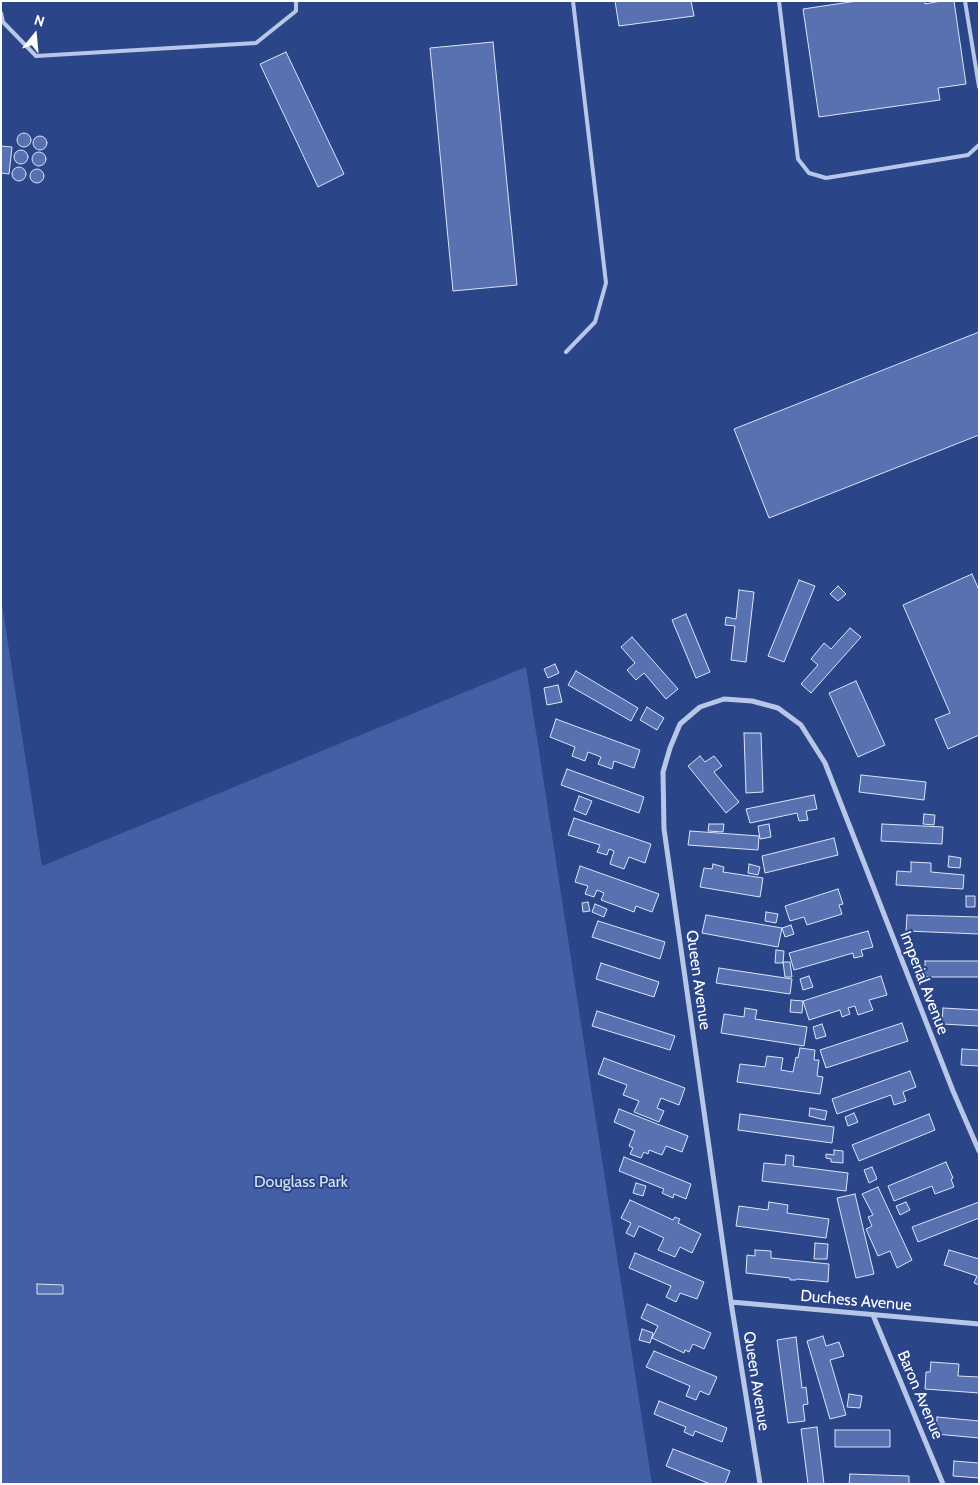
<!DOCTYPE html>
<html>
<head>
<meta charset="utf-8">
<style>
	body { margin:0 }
	#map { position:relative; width:980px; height:1485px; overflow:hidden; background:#2b4589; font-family:Cabin,sans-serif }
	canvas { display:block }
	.frame { position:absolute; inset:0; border:2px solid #fff; pointer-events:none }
	.north { position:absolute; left:10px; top:10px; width:50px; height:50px; -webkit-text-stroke:4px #2b4589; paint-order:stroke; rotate:17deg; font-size:14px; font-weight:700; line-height:20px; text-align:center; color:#fff }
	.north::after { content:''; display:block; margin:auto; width:18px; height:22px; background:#fff; clip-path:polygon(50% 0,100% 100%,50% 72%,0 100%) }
</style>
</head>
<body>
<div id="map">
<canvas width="980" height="1485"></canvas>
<div class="frame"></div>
<div class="north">N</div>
</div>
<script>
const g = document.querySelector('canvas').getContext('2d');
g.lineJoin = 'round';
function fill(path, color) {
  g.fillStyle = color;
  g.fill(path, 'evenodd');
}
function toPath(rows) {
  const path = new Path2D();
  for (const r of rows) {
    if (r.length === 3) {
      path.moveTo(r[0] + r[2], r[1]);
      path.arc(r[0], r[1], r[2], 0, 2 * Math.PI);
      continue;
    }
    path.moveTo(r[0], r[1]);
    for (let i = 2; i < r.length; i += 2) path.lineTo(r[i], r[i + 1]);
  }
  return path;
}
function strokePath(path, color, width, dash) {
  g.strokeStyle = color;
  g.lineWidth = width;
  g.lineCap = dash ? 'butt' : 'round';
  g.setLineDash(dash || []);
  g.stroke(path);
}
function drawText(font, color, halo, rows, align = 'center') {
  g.font = font + ' Cabin,sans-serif';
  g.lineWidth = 4;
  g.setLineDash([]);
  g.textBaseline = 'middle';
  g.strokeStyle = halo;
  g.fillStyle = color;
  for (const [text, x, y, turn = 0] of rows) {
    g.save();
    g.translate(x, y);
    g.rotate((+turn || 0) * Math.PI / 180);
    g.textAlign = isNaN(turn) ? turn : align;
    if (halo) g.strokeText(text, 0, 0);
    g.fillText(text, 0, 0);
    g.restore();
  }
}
const green = toPath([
	[1,598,42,866,526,667,652,1484,1,1484]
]);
const building = toPath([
	[615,1,691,1,694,16,619,26,615,1],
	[857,1,925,1,925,4,941,1,954,1,966,84,938,88,940,100,819,117,803,9,857,1],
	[493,42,517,285,453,291,430,48,493,42],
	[286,52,344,174,318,187,260,64,286,52],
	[24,140,7],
	[40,143,7],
	[1,146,12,147,9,174,1,173,1,146],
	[21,157,7],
	[39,159,7],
	[19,174,7],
	[37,176,7],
	[979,332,979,435,769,518,734,429,979,332],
	[972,574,979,590,979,735,948,749,935,719,950,713,903,605,972,574],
	[799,580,815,586,784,662,768,656,799,580],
	[838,586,846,594,838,601,830,594,838,586],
	[739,590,754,592,746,662,731,660,735,626,725,625,726,617,736,619,739,590],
	[686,614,710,672,696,678,672,620,686,614],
	[850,628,861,637,811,693,801,684,818,665,811,659,824,643,831,649,850,628],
	[632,637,678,689,666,699,644,673,636,680,627,670,635,663,621,647,632,637],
	[555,664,559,673,548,678,544,669,555,664],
	[576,671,638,708,631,721,568,685,576,671],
	[856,681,885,745,858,757,829,693,856,681],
	[558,685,562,702,547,705,544,688,558,685],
	[647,707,664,718,657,730,640,720,647,707],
	[556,719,640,750,634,768,614,761,612,769,598,764,601,757,588,752,585,761,572,756,575,747,550,737,556,719],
	[744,733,761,733,763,792,746,793,744,733],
	[700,756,705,762,714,756,722,766,714,772,739,802,726,813,688,766,700,756],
	[567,769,644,797,639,813,561,785,567,769],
	[861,775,926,782,924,800,859,792,861,775],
	[814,795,817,809,806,811,808,820,799,821,797,813,750,823,746,809,814,795],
	[579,796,592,801,586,815,574,810,579,796],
	[924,814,935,815,934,825,923,824,924,814],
	[574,818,651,844,645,863,629,857,624,869,610,864,614,851,609,849,607,855,597,852,600,845,568,835,574,818],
	[709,824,724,824,723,832,708,831,709,824],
	[769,824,771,837,760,839,758,826,769,824],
	[882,824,943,827,942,844,881,841,882,824],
	[690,831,759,836,758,850,688,845,690,831],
	[834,838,838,855,765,873,762,856,834,838],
	[949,856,961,858,960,868,948,867,949,856],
	[911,862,931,863,931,872,964,875,963,889,896,885,897,871,911,872,911,862],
	[713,864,724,867,723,872,763,878,760,897,700,887,704,868,712,869,713,864],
	[749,864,760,867,758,875,748,873,749,864],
	[580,866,659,894,652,912,636,906,634,912,601,900,604,893,597,890,594,897,585,894,588,886,575,882,580,866],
	[838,889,843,904,839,905,842,914,807,925,804,917,790,921,785,906,838,889],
	[966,896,975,896,975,907,966,907,966,896],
	[588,902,590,911,583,912,582,903,588,902],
	[595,904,607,909,604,917,592,912,595,904],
	[766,912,778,914,776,923,765,921,766,912],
	[706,915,782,928,778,947,702,933,706,915],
	[907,915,979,917,979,934,906,931,907,915],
	[598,921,665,942,660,959,592,937,598,921],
	[791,925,794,934,785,937,782,928,791,925],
	[868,931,873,947,861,950,863,956,854,958,853,953,794,970,789,953,868,931],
	[776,950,784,951,783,963,775,963,776,950],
	[925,961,979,961,979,977,925,977,925,961],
	[783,962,790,962,792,977,785,977,783,962],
	[601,963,659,982,654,997,596,979,601,963],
	[719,968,792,979,790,994,716,983,719,968],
	[809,976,813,987,803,990,800,979,809,976],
	[881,976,887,995,869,1000,873,1010,858,1015,855,1006,848,1008,850,1014,842,1017,840,1010,809,1020,803,1001,881,976],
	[791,1000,803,1001,802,1013,790,1012,791,1000],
	[745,1008,757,1010,755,1019,807,1027,804,1046,721,1033,724,1014,744,1017,745,1008],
	[943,1008,979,1010,979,1026,942,1024,943,1008],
	[597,1011,675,1036,670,1050,592,1026,597,1011],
	[902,1023,908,1041,826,1068,820,1050,902,1023],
	[822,1024,826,1036,816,1039,813,1027,822,1024],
	[800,1048,815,1050,814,1060,819,1060,817,1076,823,1077,820,1094,737,1082,740,1064,765,1067,767,1056,783,1058,781,1070,793,1072,796,1057,798,1058,800,1048],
	[962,1049,979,1050,979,1066,961,1065,962,1049],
	[604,1058,685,1088,679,1105,661,1098,657,1108,664,1111,659,1122,634,1112,639,1101,623,1095,627,1085,598,1074,604,1058],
	[910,1071,916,1087,903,1092,906,1101,894,1105,891,1095,837,1114,832,1099,910,1071],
	[810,1108,827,1111,825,1120,809,1116,810,1108],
	[619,1109,688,1136,682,1152,666,1146,662,1155,649,1150,648,1154,644,1152,641,1158,630,1154,633,1148,629,1146,635,1131,614,1122,619,1109],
	[854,1113,858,1122,848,1126,845,1117,854,1113],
	[740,1114,834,1127,832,1143,738,1130,740,1114],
	[929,1114,935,1130,859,1161,852,1145,929,1114],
	[834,1150,843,1151,843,1163,831,1162,831,1159,826,1158,826,1154,834,1155,834,1150],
	[786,1155,794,1156,793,1166,848,1173,846,1191,762,1181,764,1163,785,1165,786,1155],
	[624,1157,691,1184,686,1199,674,1194,673,1198,662,1193,664,1189,619,1171,624,1157],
	[946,1162,953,1178,951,1179,954,1187,935,1194,932,1186,894,1201,888,1186,946,1162],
	[872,1167,877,1179,869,1183,864,1170,872,1167],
	[636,1183,646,1186,643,1196,633,1193,636,1183],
	[878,1187,912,1260,897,1268,890,1251,878,1256,866,1229,872,1226,868,1217,873,1215,862,1194,878,1187],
	[855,1194,874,1274,856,1278,837,1198,855,1194],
	[630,1200,673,1220,675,1217,680,1219,678,1223,701,1234,692,1253,680,1247,675,1257,658,1250,664,1238,639,1226,634,1237,626,1233,631,1223,621,1218,630,1200],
	[769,1202,788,1205,787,1213,829,1219,826,1238,736,1226,739,1206,768,1210,769,1202],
	[906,1202,910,1210,900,1215,896,1206,906,1202],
	[979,1202,979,1218,918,1242,912,1227,979,1202],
	[815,1243,828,1244,827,1259,814,1259,815,1243],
	[755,1250,771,1251,771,1258,829,1264,828,1282,797,1279,796,1280,790,1280,790,1278,746,1273,747,1255,755,1256,755,1250],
	[949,1250,979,1259,979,1285,974,1283,977,1276,944,1265,949,1250],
	[635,1253,704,1282,697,1299,680,1293,676,1302,666,1297,671,1286,629,1268,635,1253],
	[37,1284,63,1285,63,1294,37,1294,37,1284],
	[647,1304,711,1333,704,1349,693,1344,689,1352,685,1350,684,1353,652,1338,658,1326,641,1318,647,1304],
	[642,1329,653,1333,650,1343,639,1340,642,1329],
	[823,1336,826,1346,839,1342,844,1356,830,1360,846,1415,830,1419,807,1341,823,1336],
	[796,1337,802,1388,806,1387,808,1404,803,1405,805,1421,788,1423,777,1340,796,1337],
	[654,1351,717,1377,709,1395,700,1391,696,1400,686,1396,690,1386,646,1367,654,1351],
	[931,1362,959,1364,958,1376,979,1377,979,1393,925,1389,926,1372,930,1372,931,1362],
	[849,1394,862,1396,860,1408,847,1407,849,1394],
	[659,1401,727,1428,722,1442,695,1431,693,1436,684,1432,686,1427,654,1414,659,1401],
	[937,1417,979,1421,979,1438,936,1434,937,1417],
	[817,1427,824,1484,808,1484,801,1429,817,1427],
	[835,1430,890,1430,890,1447,835,1447,835,1430],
	[673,1449,730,1471,725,1484,710,1484,666,1466,673,1449],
	[954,1461,979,1463,979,1478,953,1476,954,1461],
	[850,1474,909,1476,909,1484,849,1484,850,1474]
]);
const service = toPath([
	[779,1,798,159,809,173,826,178,968,155,979,145],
	[965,1,979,87],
	[1,13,3,22,36,56,256,43,296,11,296,1],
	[566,352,595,322,606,283,573,1]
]);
const minor = toPath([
	[731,1302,979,1324],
	[873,1315,943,1484],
	[760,1484,731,1302,664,829,663,772,670,748,680,724,700,707,724,699,752,701,778,708,801,725,825,763,953,1091,979,1151]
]);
const streetNames = [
	["Queen Avenue",698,980,82],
	["Imperial Avenue",924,983,69],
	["Duchess Avenue",856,1301,5],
	["Queen Avenue",756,1381,81],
	["Baron Avenue",920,1395,67]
];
const parkNames = [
	["Douglass Park",301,1182]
];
fill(green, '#4360a6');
fill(building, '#5771b1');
strokePath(building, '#dce4f7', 1);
strokePath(service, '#b8c6e8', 4);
strokePath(minor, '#b8c6e8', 5);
drawText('16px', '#fff', '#2b4589', streetNames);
drawText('16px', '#dce4f7', '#2b4589', parkNames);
</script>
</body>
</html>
